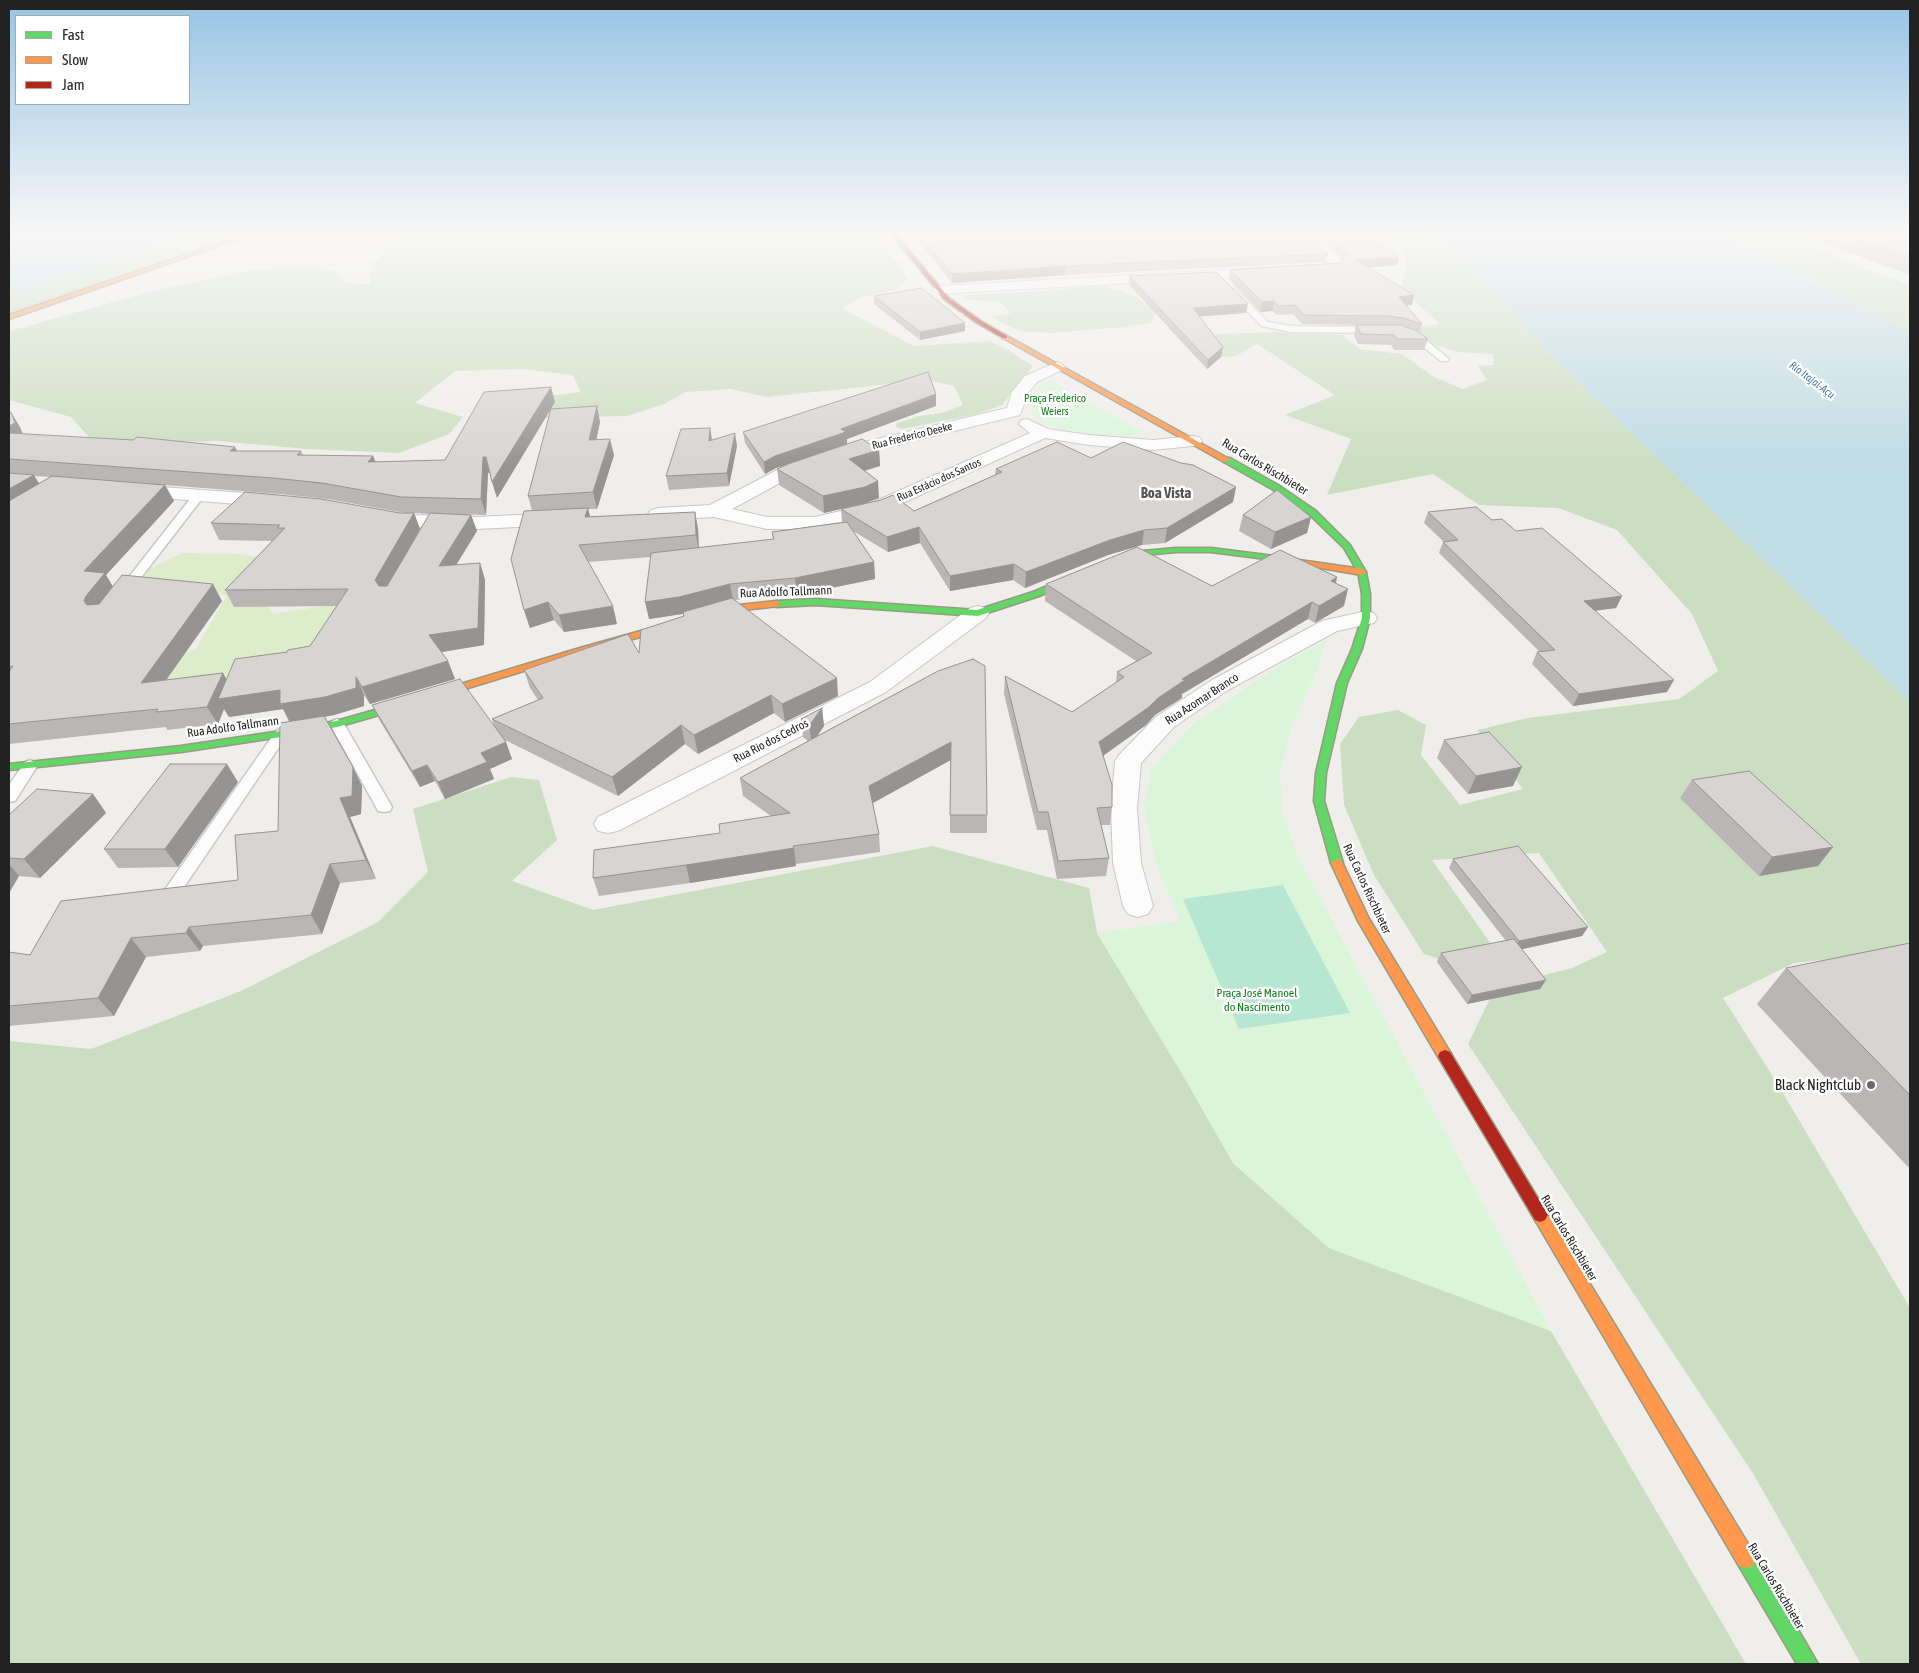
<!DOCTYPE html>
<html>
<head>
<meta charset="utf-8">
<style>
	body { margin:0 }
	#map { position:relative; width:1919px; height:1673px; overflow:hidden; background:#f0eeeb; font-family:"Asap Condensed",sans-serif }
	canvas { display:block }
	.frame { position:absolute; inset:0; border:10px solid #222; pointer-events:none }
	.legend { position:absolute; left:15px; top:15px; width:175px; height:90px; box-sizing:border-box; background:#fff; border:1px solid #a7a7a7; margin:0; padding:6px 9px; list-style:none; font-size:15px; color:#222 }
	.legend li { display:flex; align-items:center; gap:10px; height:25px }
	.legend b { width:25px; border:1px solid #a7a7a7 }
</style>
</head>
<body>
<div id="map">
<canvas width="1919" height="1673"></canvas>
<div class="frame"></div>
<ul class="legend">
<li><b style="height:6px;background:#63d668"></b>Fast</li>
<li><b style="height:6px;background:#ff974d"></b>Slow</li>
<li><b style="height:6px;background:#b3261e"></b>Jam</li>
</ul>
</div>
<script>
const g = document.querySelector('canvas').getContext('2d');
g.lineJoin = 'round';
function fill(path, color) {
  g.fillStyle = color;
  g.fill(path, 'evenodd');
}
function toPath(rows) {
  const path = new Path2D();
  for (const r of rows) {
    path.moveTo(r[0], r[1]);
    for (let i = 2; i < r.length; i += 2) path.lineTo(r[i], r[i + 1]);
  }
  return path;
}
function strokePath(path, color, width, dash) {
  g.strokeStyle = color;
  g.lineWidth = width;
  g.lineCap = dash ? 'butt' : 'round';
  g.setLineDash(dash || []);
  g.stroke(path);
}
function drawText(font, color, halo, rows, align = 'center') {
  g.font = font + ' "Asap Condensed",sans-serif';
  g.lineWidth = 5;
  g.setLineDash([]);
  g.textBaseline = 'middle';
  g.strokeStyle = halo;
  g.fillStyle = color;
  for (const [text, x, y, turn = 0] of rows) {
    g.save();
    g.translate(x, y);
    g.rotate((+turn || 0) * Math.PI / 180);
    g.textAlign = isNaN(turn) ? turn : align;
    if (halo) g.strokeText(text, 0, 0);
    g.fillText(text, 0, 0);
    g.restore();
  }
}
const grass = toPath([
	[182,553,239,554,258,557,267,606,273,614,330,605,349,611,313,657,238,673,154,685,156,663,195,650,227,595,141,584,149,569]
]);
const forest = toPath([
	[197,234,240,234,9,313,9,294],
	[406,234,864,234,886,248,908,278,897,290,862,297,842,308,914,346,989,341,1005,348,1033,366,1002,405,977,414,902,429,896,427,897,423,920,416,942,413,963,405,954,386,928,380,767,397,730,389,686,392,664,404,627,416,532,418,540,397,581,392,573,375,522,369,455,371,415,403,463,417,449,434,399,453,307,449,218,441,95,444,71,417,9,400,9,331,153,291,246,271,311,265,339,273,345,283,369,284,373,265,390,243],
	[1393,234,1440,234,1564,368,1910,702,1910,950,1794,963,1723,998,1777,1083,1910,1308,1910,1664,1861,1664,1754,1475,1468,1044,1495,988,1572,968,1607,952,1539,853,1432,860,1493,947,1476,971,1424,954,1374,875,1344,805,1340,744,1359,717,1398,710,1426,725,1421,755,1460,805,1523,789,1477,730,1528,718,1679,699,1718,671,1692,614,1617,530,1558,508,1479,505,1433,474,1327,495,1351,439,1285,415,1335,395,1257,344,1236,356,1207,358,1196,344,1218,334,1274,332,1342,335,1360,349,1402,354,1434,377,1463,389,1487,380,1478,366,1494,365,1493,354,1459,352,1434,345,1415,334,1415,328,1440,324,1414,301,1401,287,1407,261],
	[1725,234,1787,234,1854,265,1910,285,1910,332],
	[1102,285,1136,296,1155,313,1151,323,1123,327,1051,333,1020,331,990,317,1011,313,1000,302,970,300,961,295,1045,291],
	[511,777,539,780,557,840,512,881,593,910,933,846,1089,888,1097,933,1184,1077,1233,1163,1329,1248,1551,1331,1746,1664,9,1664,9,1041,91,1049,241,991,378,922,428,872,413,809]
]);
const park = toPath([
	[1051,380,1092,404,1142,431,1136,435,1128,436,1099,435,1064,430,1042,423,1032,413,1029,405,1035,391,1043,382],
	[1327,640,1312,682,1292,726,1280,773,1282,812,1298,857,1551,1331,1329,1248,1233,1163,1184,1077,1097,933,1181,921,1157,868,1144,806,1151,770,1194,723,1282,664]
]);
const pitch = toPath([
	[1283,885,1350,1013,1239,1029,1183,899]
]);
const water = toPath([
	[9,234,197,234,9,294],
	[1440,234,1725,234,1910,332,1910,702,1564,368]
]);
const lane = toPath([
	[1229,289,1235,289,1268,322,1291,326,1376,327,1380,330,1376,333,1291,332,1262,326,1229,293,1229,289],
	[1407,332,1421,336,1449,359,1447,361,1441,361,1415,340,1404,337,1404,333,1407,332],
	[198,493,204,496,126,597,118,597,116,594,118,591,194,494,198,493],
	[337,719,342,721,344,724,392,807,390,811,384,812,378,811,376,807,330,724,332,721,337,719],
	[281,729,286,731,288,734,178,896,172,898,166,896,163,892,166,888,276,731,281,729],
	[30,760,35,762,38,765,15,801,9,802,9,785,25,762,30,760]
]);
const street = toPath([
	[1296,234,1310,234,1336,255,1342,264,1338,271,939,294,932,290,939,286,1329,264,1327,261,1296,234],
	[1057,362,1062,364,1065,367,1062,370,1037,382,1028,393,1020,415,847,457,789,478,732,509,767,517,815,517,867,505,1030,433,1019,424,1021,420,1027,419,1048,429,1089,435,1153,440,1193,436,1199,437,1202,441,1199,445,1193,446,1153,450,1089,445,1045,438,881,513,815,529,767,529,714,517,658,520,651,518,648,514,651,510,658,508,710,505,777,470,835,449,1007,408,1012,392,1025,376,1057,362],
	[132,485,274,495,281,497,283,501,281,505,274,507,125,495,123,491,125,487,132,485],
	[381,511,407,515,476,517,560,513,567,515,570,519,567,523,560,525,476,529,407,527,374,521,371,517,374,513,381,511],
	[978,606,986,608,989,613,986,618,886,692,618,831,608,833,598,831,594,824,598,817,870,682,970,608,978,606],
	[1366,611,1374,613,1377,618,1374,623,1337,631,1228,690,1174,727,1141,763,1137,808,1141,863,1153,906,1148,914,1138,917,1128,914,1123,906,1113,863,1111,808,1115,761,1119,755,1156,717,1212,680,1322,621,1366,611]
]);
const fast = toPath([
	[1224,458,1230,458,1278,485,1316,511,1350,545,1366,572,1370,594,1370,618,1362,649,1347,683,1326,773,1324,801,1343,863,1337,867,1331,863,1314,801,1316,773,1337,683,1352,649,1362,618,1362,594,1358,572,1344,548,1310,515,1272,489,1224,462,1224,458],
	[1176,548,1211,548,1274,556,1278,558,1274,560,1211,552,1176,552,1144,555,1119,563,1039,596,978,616,816,605,776,607,772,604,776,601,816,599,977,610,1033,592,1113,559,1143,551,1176,548],
	[382,708,387,711,386,713,337,727,281,737,181,752,9,770,9,764,181,746,281,731,336,721,382,708],
	[1746,1550,1753,1552,1818,1664,1797,1664,1739,1566,1737,1559,1739,1552,1746,1550]
]);
const slow = toPath([
	[246,234,253,234,9,319,9,315,246,234],
	[1003,336,1007,336,1231,460,1224,462,1003,338,1003,336],
	[1271,556,1362,569,1366,572,1362,575,1274,560,1270,558,1271,556],
	[776,601,779,602,779,606,734,611,586,652,386,713,382,714,377,711,378,709,580,648,730,606,776,601],
	[1337,859,1341,860,1368,917,1450,1052,1452,1056,1450,1060,1445,1062,1440,1060,1358,921,1331,863,1337,859],
	[1540,1208,1545,1210,1753,1552,1755,1559,1753,1566,1746,1568,1739,1566,1535,1220,1532,1215,1535,1210,1540,1208]
]);
const jam = toPath([
	[891,234,896,234,949,298,981,321,1007,336,1007,338,1003,338,977,323,945,300,891,234],
	[1445,1050,1450,1052,1545,1210,1548,1215,1545,1220,1540,1222,1535,1220,1440,1060,1438,1056,1440,1052,1445,1050]
]);
const wall = toPath([
	[912,234,1306,234,1328,254,1326,262,1065,275,952,283],
	[1313,234,1365,234,1397,265,1368,267,1412,305,1406,305,1422,324,1420,333,1428,339,1424,350,1394,350,1391,345,1358,344,1354,335,1356,325,1302,324,1293,314,1277,315,1272,311,1260,312,1229,279,1230,270,1342,263,1342,261,1338,254],
	[1802,234,1910,234,1910,275,1801,235],
	[1129,276,1248,304,1246,313,1199,316,1221,357,1207,369,1129,285],
	[874,296,965,331,920,340,874,304],
	[555,402,497,498,490,473,488,473,486,515,445,514,471,515,477,531,456,565,480,563,485,580,484,645,441,652,448,661,455,679,370,704,364,695,364,706,334,715,325,717,353,767,362,786,361,814,350,817,376,879,340,883,322,934,203,946,200,951,146,957,114,1016,9,1026,9,952,30,955,238,880,278,831,289,722,283,709,229,717,224,709,218,724,167,730,166,727,9,744,9,412,20,427,23,434,237,451,301,451,303,455,373,456,376,462,445,460],
	[34,476,51,477,39,483],
	[165,485,280,494,328,499,405,513,211,523,219,540,272,541,225,590,234,607,337,606,310,646,287,652,226,679,223,673,166,680,222,601,113,587,106,575,174,501],
	[414,513,430,514,409,548,420,529],
	[936,406,847,439,847,444,879,450,880,466,864,471,879,498,866,503,824,513,779,485,777,469,784,466,776,468,765,474,745,443,743,432],
	[600,422,596,440,614,455,597,509,588,509,590,517,695,512,698,529,699,548,773,540,772,532,842,522,841,509,914,511,995,475,996,469,1091,458,1236,487,1233,502,1165,543,1142,545,1108,555,1025,588,1013,580,950,591,920,543,888,552,853,531,874,562,875,579,797,595,734,600,838,696,785,722,774,713,698,754,685,744,618,796,505,740,512,759,490,769,494,779,445,799,435,781,420,787,380,721,372,705,494,726,492,719,538,700,530,688,524,670,639,653,683,616,683,614,649,619,651,557,588,562,617,624,564,632,554,620,530,628,524,610,532,511,528,496],
	[710,428,712,440,737,446,729,486,669,490,666,476],
	[1428,512,1492,520,1516,531,1622,596,1616,608,1595,610,1667,692,1573,706,1532,664,1537,652,1540,652,1439,553,1443,542,1444,542,1424,523],
	[1243,515,1311,517,1307,533,1271,549,1239,531],
	[1337,577,1336,583,1344,606,1315,623,1308,619,1182,694,1182,698,1155,715,1146,725,1103,756,1112,807,1110,825,1101,825,1109,858,1106,876,1057,879,1047,830,1037,830,1004,694,1005,676,1072,712,1116,683,1117,672,1136,661,1045,601,1046,584,1212,586],
	[938,671,987,815,987,833,950,833,950,760,873,803,879,834,880,852,796,864,796,866,690,883,599,896,593,878,720,833,771,816,743,796,740,778,808,741,803,737,801,719,822,708,824,726,817,736],
	[1444,740,1513,786,1468,794,1437,758],
	[1692,780,1833,847,1818,866,1759,876,1680,798],
	[238,782,178,867,118,868,104,849],
	[93,794,106,813,40,878,19,876,9,893,9,815],
	[1453,859,1588,927,1582,936,1522,949,1546,980,1540,989,1467,1004,1437,962,1441,953,1506,941,1449,868],
	[1910,943,1910,1166,1908,1167,1757,1004,1786,968]
]);
const shadedWall = toPath([
	[1399,257,1397,265,1354,269,1356,260],
	[1066,266,1065,275,952,283,952,274],
	[1414,295,1412,305,1397,306,1399,297],
	[1274,301,1272,311,1260,312,1262,302],
	[1248,304,1246,313,1192,317,1193,308],
	[965,323,965,331,920,340,920,332],
	[1223,347,1221,357,1207,369,1208,360],
	[551,387,555,402,497,498,492,482],
	[936,394,936,406,847,439,847,444,776,468,765,474,764,462,775,456,841,429],
	[597,406,600,422,593,456,589,440],
	[11,412,20,427,24,439,9,446,9,426],
	[710,428,712,441,709,441],
	[735,433,737,446,729,486,727,473],
	[610,439,614,455,597,509,593,492],
	[235,447,243,462,230,451],
	[879,450,880,466,850,475,849,459],
	[373,456,379,471,368,462],
	[483,457,486,457,490,472,488,473,486,515,481,499],
	[34,475,43,491,9,511,9,489],
	[878,481,879,498,866,503,824,513,823,496],
	[165,485,174,501,106,575,115,590,95,618,84,601,84,571],
	[1236,487,1233,502,1165,543,1167,528],
	[588,508,592,525,585,517],
	[695,512,698,529,699,552,696,535],
	[414,513,420,529,382,597,375,580],
	[471,515,477,531,445,583,439,566],
	[1311,517,1307,533,1271,549,1275,532],
	[919,527,920,543,888,552,887,537],
	[1144,530,1142,545,1108,555,1025,588,1026,572,1110,540],
	[874,562,875,579,797,595,795,578],
	[480,563,485,580,484,645,436,653,429,635],
	[1014,564,1013,580,950,591,950,576],
	[1337,577,1333,594,1331,581],
	[213,584,222,601,152,700,141,683],
	[730,584,733,600,682,614,649,619,645,602],
	[1348,589,1344,606,1315,623,1319,606],
	[1622,596,1616,608,1579,613,1584,601],
	[548,602,554,620,530,628,524,610],
	[1312,602,1308,619,1182,694,1182,698,1155,715,1146,725,1097,760,1099,742,1182,679],
	[613,606,617,624,564,632,559,615],
	[448,661,455,679,370,704,362,687],
	[223,673,233,691,356,677,364,695,364,706,334,715,290,722,283,709,229,717,224,709,218,724,207,707],
	[837,678,838,696,785,722,782,704],
	[1674,680,1667,692,1573,706,1579,694],
	[771,695,774,713,698,754,694,735],
	[822,708,824,726,812,744,809,726],
	[681,725,685,744,618,796,612,777],
	[506,742,512,759,490,769,494,779,445,799,438,782,481,753],
	[951,742,951,760,871,804,869,786],
	[227,764,238,782,178,867,165,849],
	[427,765,435,781,420,787,412,771],
	[353,767,362,786,361,814,350,817,376,879,366,860,340,798],
	[1522,767,1513,786,1468,794,1476,776],
	[93,794,106,813,40,878,24,859],
	[1833,847,1818,866,1759,876,1772,857],
	[794,848,796,866,690,883,686,865],
	[9,864,19,876,9,893],
	[330,864,340,883,322,934,311,915],
	[189,927,203,946,200,951,186,933],
	[1588,927,1582,936,1514,951,1519,941],
	[131,938,146,957,114,1016,98,998],
	[1546,980,1540,989,1467,1004,1472,995]
]);
const building = toPath([
	[919,234,1306,234,1328,254,1066,266,952,274,919,234],
	[1325,234,1365,234,1399,257,1356,260,1414,295,1399,297,1422,324,1403,318,1388,316,1304,315,1295,305,1278,306,1274,301,1262,302,1230,270,1342,263,1346,254,1339,245,1325,234],
	[1844,234,1910,234,1910,257,1844,234],
	[1216,272,1248,304,1193,308,1223,347,1208,360,1129,276,1216,272],
	[922,288,965,323,920,332,874,296,922,288],
	[1356,325,1401,325,1417,331,1428,339,1397,339,1394,335,1361,334,1356,325],
	[928,372,936,394,841,429,846,432,775,456,764,462,743,432,928,372],
	[551,387,492,482,486,457,483,457,481,499,401,497,322,483,273,478,9,459,9,433,133,440,137,437,235,447,230,451,301,451,297,455,373,456,368,462,445,460,484,392,551,387],
	[597,406,589,440,610,439,593,492,528,496,551,409,597,406],
	[9,412,11,412,15,423,9,426,9,412],
	[710,428,709,441,735,433,727,473,666,476,681,429,710,428],
	[862,439,879,450,849,459,878,481,865,487,823,496,777,469,788,464,862,439],
	[1057,442,1091,458,1123,442,1181,463,1193,465,1236,487,1167,528,1144,530,1110,540,1026,572,1014,564,950,576,919,527,887,537,841,509,881,500,893,495,914,511,1002,472,996,469,1057,442],
	[9,473,34,475,9,489,9,473],
	[52,476,165,485,84,571,105,573,86,596,84,601,87,605,99,604,122,575,213,584,141,683,223,673,207,707,156,712,158,709,9,724,9,672,13,666,9,667,9,501,52,476],
	[1277,490,1311,517,1275,532,1243,515,1277,490],
	[245,492,321,499,400,513,414,513,375,580,379,586,387,586,430,513,471,515,439,566,480,563,478,628,429,635,448,661,362,687,356,677,356,688,325,697,280,704,280,690,218,699,235,659,287,652,288,650,310,646,348,589,225,590,285,528,277,528,280,525,211,523,245,492],
	[1476,507,1492,520,1502,519,1516,531,1542,528,1622,596,1584,601,1674,680,1579,694,1537,652,1555,650,1443,542,1458,540,1428,512,1476,507],
	[588,508,585,517,695,512,696,535,579,545,613,606,559,615,548,602,524,610,511,559,524,511,588,508],
	[847,522,874,562,795,578,730,584,679,597,645,602,651,553,774,539,772,532,847,522],
	[1137,547,1212,586,1280,550,1337,577,1331,581,1348,589,1319,606,1312,602,1182,679,1185,680,1158,698,1149,707,1099,742,1112,785,1112,807,1097,808,1109,858,1058,861,1048,812,1038,812,1005,676,1072,712,1124,677,1117,672,1152,653,1046,584,1137,547],
	[732,598,837,678,782,704,771,695,694,735,681,725,612,777,492,719,543,698,524,670,628,634,639,653,641,630,684,616,683,612,732,598],
	[973,659,985,666,987,815,950,815,951,742,869,786,879,834,793,846,794,848,686,865,593,878,594,850,720,833,719,824,790,813,740,778,938,671,973,659],
	[460,679,506,742,481,753,487,762,438,782,427,765,412,771,372,705,460,679],
	[822,708,809,726,801,719,822,708],
	[324,716,353,767,352,796,340,798,366,860,330,864,311,915,189,927,186,933,131,938,98,998,9,1006,9,952,30,955,61,901,238,880,235,835,278,831,280,723,324,716],
	[1489,732,1522,767,1476,776,1444,740,1489,732],
	[170,764,227,764,165,849,104,849,170,764],
	[1749,771,1833,847,1772,857,1692,780,1749,771],
	[37,789,93,794,24,859,9,858,9,815,37,789],
	[1518,846,1588,927,1519,941,1453,859,1518,846],
	[1514,939,1546,980,1472,995,1441,953,1514,939],
	[1910,943,1910,1095,1786,968,1910,943]
]);
const markers = [
	[1871,1085,5,"#6a6968"]
];
const farWaternames = [
	["Rio Itajaí-Açu",1812,380,37]
];
const farParknames = [
	["Praça Frederico",1055,399],
	["Weiers",1055,412]
];
const farStreetnames = [
	["Rua Frederico Deeke",912,436,-14],
	["Rua Estácio dos Santos",939,480,-24]
];
const streetNames = [
	["Rua Carlos Rischbieter",1265,467,31],
	["Rua Adolfo Tallmann",786,592,-2],
	["Rua Azomar Branco",1202,699,-33],
	["Rua Adolfo Tallmann",233,727,-8],
	["Rua Rio dos Cedros",771,741,-27],
	["Rua Carlos Rischbieter",1367,889,65],
	["Rua Carlos Rischbieter",1569,1238,59],
	["Rua Carlos Rischbieter",1776,1586,59]
];
const parkNames = [
	["Praça José Manoel",1257,993],
	["do Nascimento",1257,1007]
];
const farDistrictnames = [
	["Boa Vista",1166,493]
];
const nearPoinames = [
	["Black Nightclub",1861,1085]
];
fill(grass, '#ddeccb');
fill(forest, '#cbdec1');
fill(park, '#daf5da');
fill(pitch, '#b7e6d2');
fill(water, '#bfdbe3');
strokePath(lane, '#c9c8c7', 3);
strokePath(street, '#c9c8c7', 2);
strokePath(fast, '#999a82', 3);
strokePath(slow, '#999a82', 3);
strokePath(jam, '#999a82', 3);
fill(lane, '#fdfcfc');
fill(street, '#fdfcfc');
fill(fast, '#63d668');
fill(slow, '#ff974d');
fill(jam, '#b3261e');
fill(wall, '#b9b6b5');
fill(shadedWall, '#969493');
fill(building, '#d7d4d2');
strokePath(building, '#969493', 1);
const sky = g.createLinearGradient(0, 0, 0, 468);
sky.addColorStop(0, '#97c4e6');
sky.addColorStop(0.5, '#f8f7f6');
sky.addColorStop(1, '#f8f7f600');
g.fillStyle = sky;
g.fillRect(0, 0, 1919, 468);
for (const [x, y, r, color] of markers) {
  const dot = new Path2D();
  dot.arc(x, y, r, 0, 2 * Math.PI);
  g.fillStyle = color;
  g.fill(dot);
  strokePath(dot, '#fff', 2);
}
drawText('italic 11px', '#4a7aab', '#fff', farWaternames);
drawText('11px', '#0c8416', '#fff', farParknames);
drawText('11px', '#222', '#fff', farStreetnames);
drawText('12px', '#222', '#fff', streetNames);
drawText('12px', '#0c8416', '#fff', parkNames);
drawText('bold 15px', '#555', '#fff', farDistrictnames);
drawText('15px', '#222', '#fff', nearPoinames, 'right');
</script>
</body>
</html>
